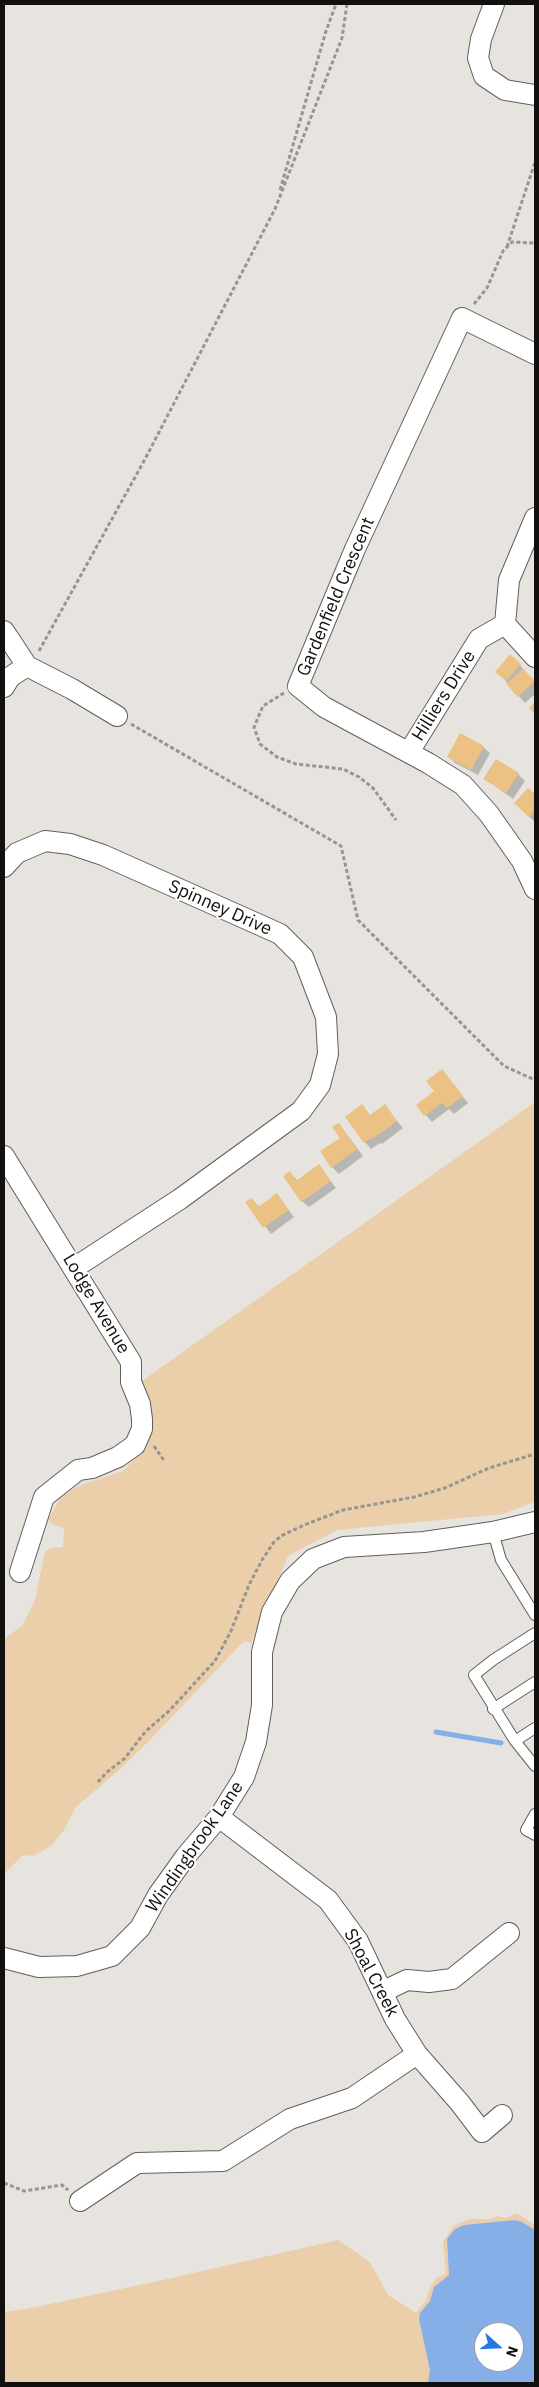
<!DOCTYPE html>
<html>
<head>
<meta charset="utf-8">
<style>
	body { margin:0 }
	#map { position:relative; width:539px; height:2387px; overflow:hidden; background:#e7e4df; font-family:"IBM Plex Sans",sans-serif }
	canvas { display:block }
	.frame { position:absolute; inset:0; border:5px solid #11100f; pointer-events:none }
	.north { position:absolute; left:474px; top:2322px; width:50px; height:50px; box-sizing:border-box; background:#fff; border:1px solid #a09f9f; border-radius:50%; rotate:110deg; font-size:14px; font-weight:700; line-height:20px; text-align:center; color:#11100f }
	.north::after { content:''; display:block; margin:auto; width:18px; height:22px; background:#2679e4; clip-path:polygon(50% 0,100% 100%,50% 72%,0 100%) }
</style>
</head>
<body>
<div id="map">
<canvas width="539" height="2387"></canvas>
<div class="frame"></div>
<div class="north">N</div>
</div>
<script>
const g = document.querySelector('canvas').getContext('2d');
g.lineJoin = 'round';
function fill(path, color) {
  g.fillStyle = color;
  g.fill(path, 'evenodd');
}
function toPath(rows) {
  const path = new Path2D();
  for (const r of rows) {
    path.moveTo(r[0], r[1]);
    for (let i = 2; i < r.length; i += 2) path.lineTo(r[i], r[i + 1]);
  }
  return path;
}
function strokePath(path, color, width, dash) {
  g.strokeStyle = color;
  g.lineWidth = width;
  g.lineCap = dash ? 'butt' : 'round';
  g.setLineDash(dash || []);
  g.stroke(path);
}
function drawText(font, color, halo, rows, align = 'center') {
  g.font = font + ' "IBM Plex Sans",sans-serif';
  g.lineWidth = 4;
  g.setLineDash([]);
  g.textBaseline = 'middle';
  g.strokeStyle = halo;
  g.fillStyle = color;
  for (const [text, x, y, turn = 0] of rows) {
    g.save();
    g.translate(x, y);
    g.rotate((+turn || 0) * Math.PI / 180);
    g.textAlign = isNaN(turn) ? turn : align;
    if (halo) g.strokeText(text, 0, 0);
    g.fillText(text, 0, 0);
    g.restore();
  }
}
const green = toPath([
	[535,1102,535,1502,503,1514,337,1530,288,1556,251,1643,244,1641,151,1739,119,1770,76,1807,64,1830,51,1846,33,1856,23,1855,4,1874,4,1639,23,1625,35,1600,45,1551,51,1548,63,1547,64,1528,54,1525,48,1520,60,1498,78,1486,123,1471,146,1448,152,1428,151,1402,142,1381],
	[514,2214,518,2214,535,2225,535,2383,4,2383,4,2312,31,2308,163,2280,338,2240,370,2262,388,2295,416,2313,426,2300,428,2292,436,2278,446,2273,443,2242,453,2226,469,2219,490,2219,498,2216,507,2218],
	[484,2332,514,2332,514,2362,484,2362]
]);
const water = toPath([
	[515,2220,522,2222,535,2230,535,2383,428,2383,430,2370,419,2319,420,2313,430,2301,434,2287,449,2275,447,2239,455,2229,464,2225],
	[484,2332,514,2332,514,2362,484,2362]
]);
const shadow = toPath([
	[520,665,535,683,535,694,525,703,503,678],
	[483,747,490,753,478,775,455,763,448,756],
	[518,774,525,781,513,799,485,779],
	[528,789,535,796,535,822,522,810],
	[442,1071,468,1103,454,1114,449,1109,432,1122,417,1105,435,1091],
	[362,1106,371,1116,384,1106,403,1128,382,1144,380,1143,371,1149,365,1142],
	[339,1124,363,1156,339,1174,332,1167,342,1138],
	[319,1166,336,1188,309,1207,302,1201,290,1173,298,1181],
	[277,1195,294,1217,271,1234,247,1202,252,1199,260,1208]
]);
const stream = toPath([
	[436,1732,501,1743]
]);
const building = toPath([
	[510,654,521,664,506,681,495,672],
	[523,669,535,681,518,697,506,684],
	[535,702,535,714,529,708],
	[460,733,484,746,471,770,447,757],
	[496,759,519,773,506,793,483,779],
	[528,788,535,794,535,810,529,817,514,803],
	[442,1069,463,1096,447,1108,442,1103,424,1116,416,1105,434,1091,426,1081],
	[362,1104,370,1115,385,1104,397,1121,374,1138,373,1137,364,1143,345,1117],
	[339,1123,357,1149,331,1168,320,1151,340,1138,332,1127],
	[319,1164,331,1181,301,1202,283,1176,290,1171,296,1181],
	[277,1193,289,1210,263,1228,245,1202,252,1198,258,1207]
]);
const path = toPath([
	[280,190,326,31,336,4],
	[507,247,535,162],
	[474,304,487,288,503,251,512,242,535,243],
	[39,651,144,461,275,209,342,38,347,4],
	[284,693,263,706,254,727,260,744,277,757,296,764,343,769,359,777,373,788,396,820],
	[131,724,341,846,358,920,504,1066,535,1080],
	[154,1446,165,1462],
	[98,1782,106,1773,125,1758,145,1732,169,1711,215,1661,231,1631,249,1585,262,1560,274,1542,281,1536,304,1525,343,1510,414,1497,445,1488,489,1468,535,1454],
	[4,2183,24,2191,62,2185,68,2190]
]);
const service = toPath([
	[493,1532,501,1560,535,1615],
	[535,1633,493,1660,474,1675,515,1741,535,1766],
	[493,1709,535,1682],
	[515,1741,535,1728],
	[535,1814,526,1830,535,1835]
]);
const minor = toPath([
	[494,4,481,39,478,58,484,76,505,90,535,95],
	[535,354,462,318,355,549,298,686,324,707,428,763,463,785,489,814,522,861,535,889],
	[535,518,509,580,505,624,535,657],
	[4,631,27,666],
	[4,687,10,677,27,666,72,689,117,716],
	[409,752,479,639,505,624],
	[4,867,17,853,45,841,70,844,103,855,280,934,303,957,326,1017,328,1054,320,1085,301,1111,180,1199,74,1268],
	[4,1156,131,1362,131,1382,140,1404,142,1419,142,1429,135,1445,118,1457,92,1468,78,1470,44,1497,20,1572],
	[219,1817,328,1900,358,1941,395,2019,417,2054,460,2103,482,2132,502,2115],
	[4,1958,39,1967,77,1966,112,1956,140,1928,158,1895,186,1856,219,1817,244,1777,256,1742,262,1705,262,1652,272,1612,290,1581,313,1559,344,1547,424,1542,493,1532,535,1522],
	[382,1992,407,1980,429,1982,452,1979,509,1933],
	[80,2201,137,2163,223,2161,290,2119,352,2098,417,2054]
]);
const streetNames = [
	["Gardenfield Crescent",336,597,-67],
	["Hilliers Drive",444,696,-58],
	["Spinney Drive",220,908,24],
	["Lodge Avenue",96,1304,59],
	["Windingbrook Lane",195,1847,-55],
	["Shoal Creek",371,1973,62]
];
fill(green, '#eacfaa');
fill(water, '#87afe7');
fill(shadow, '#0003');
strokePath(stream, '#87afe7', 5);
fill(building, '#ebc184');
strokePath(service, '#625f5b', 12);
strokePath(minor, '#625f5b', 22);
strokePath(path, '#979591', 3, [4, 2.5]);
strokePath(service, '#fff', 10);
strokePath(minor, '#fff', 20);
drawText('18px', '#11100f', '#fff', streetNames);
</script>
</body>
</html>
